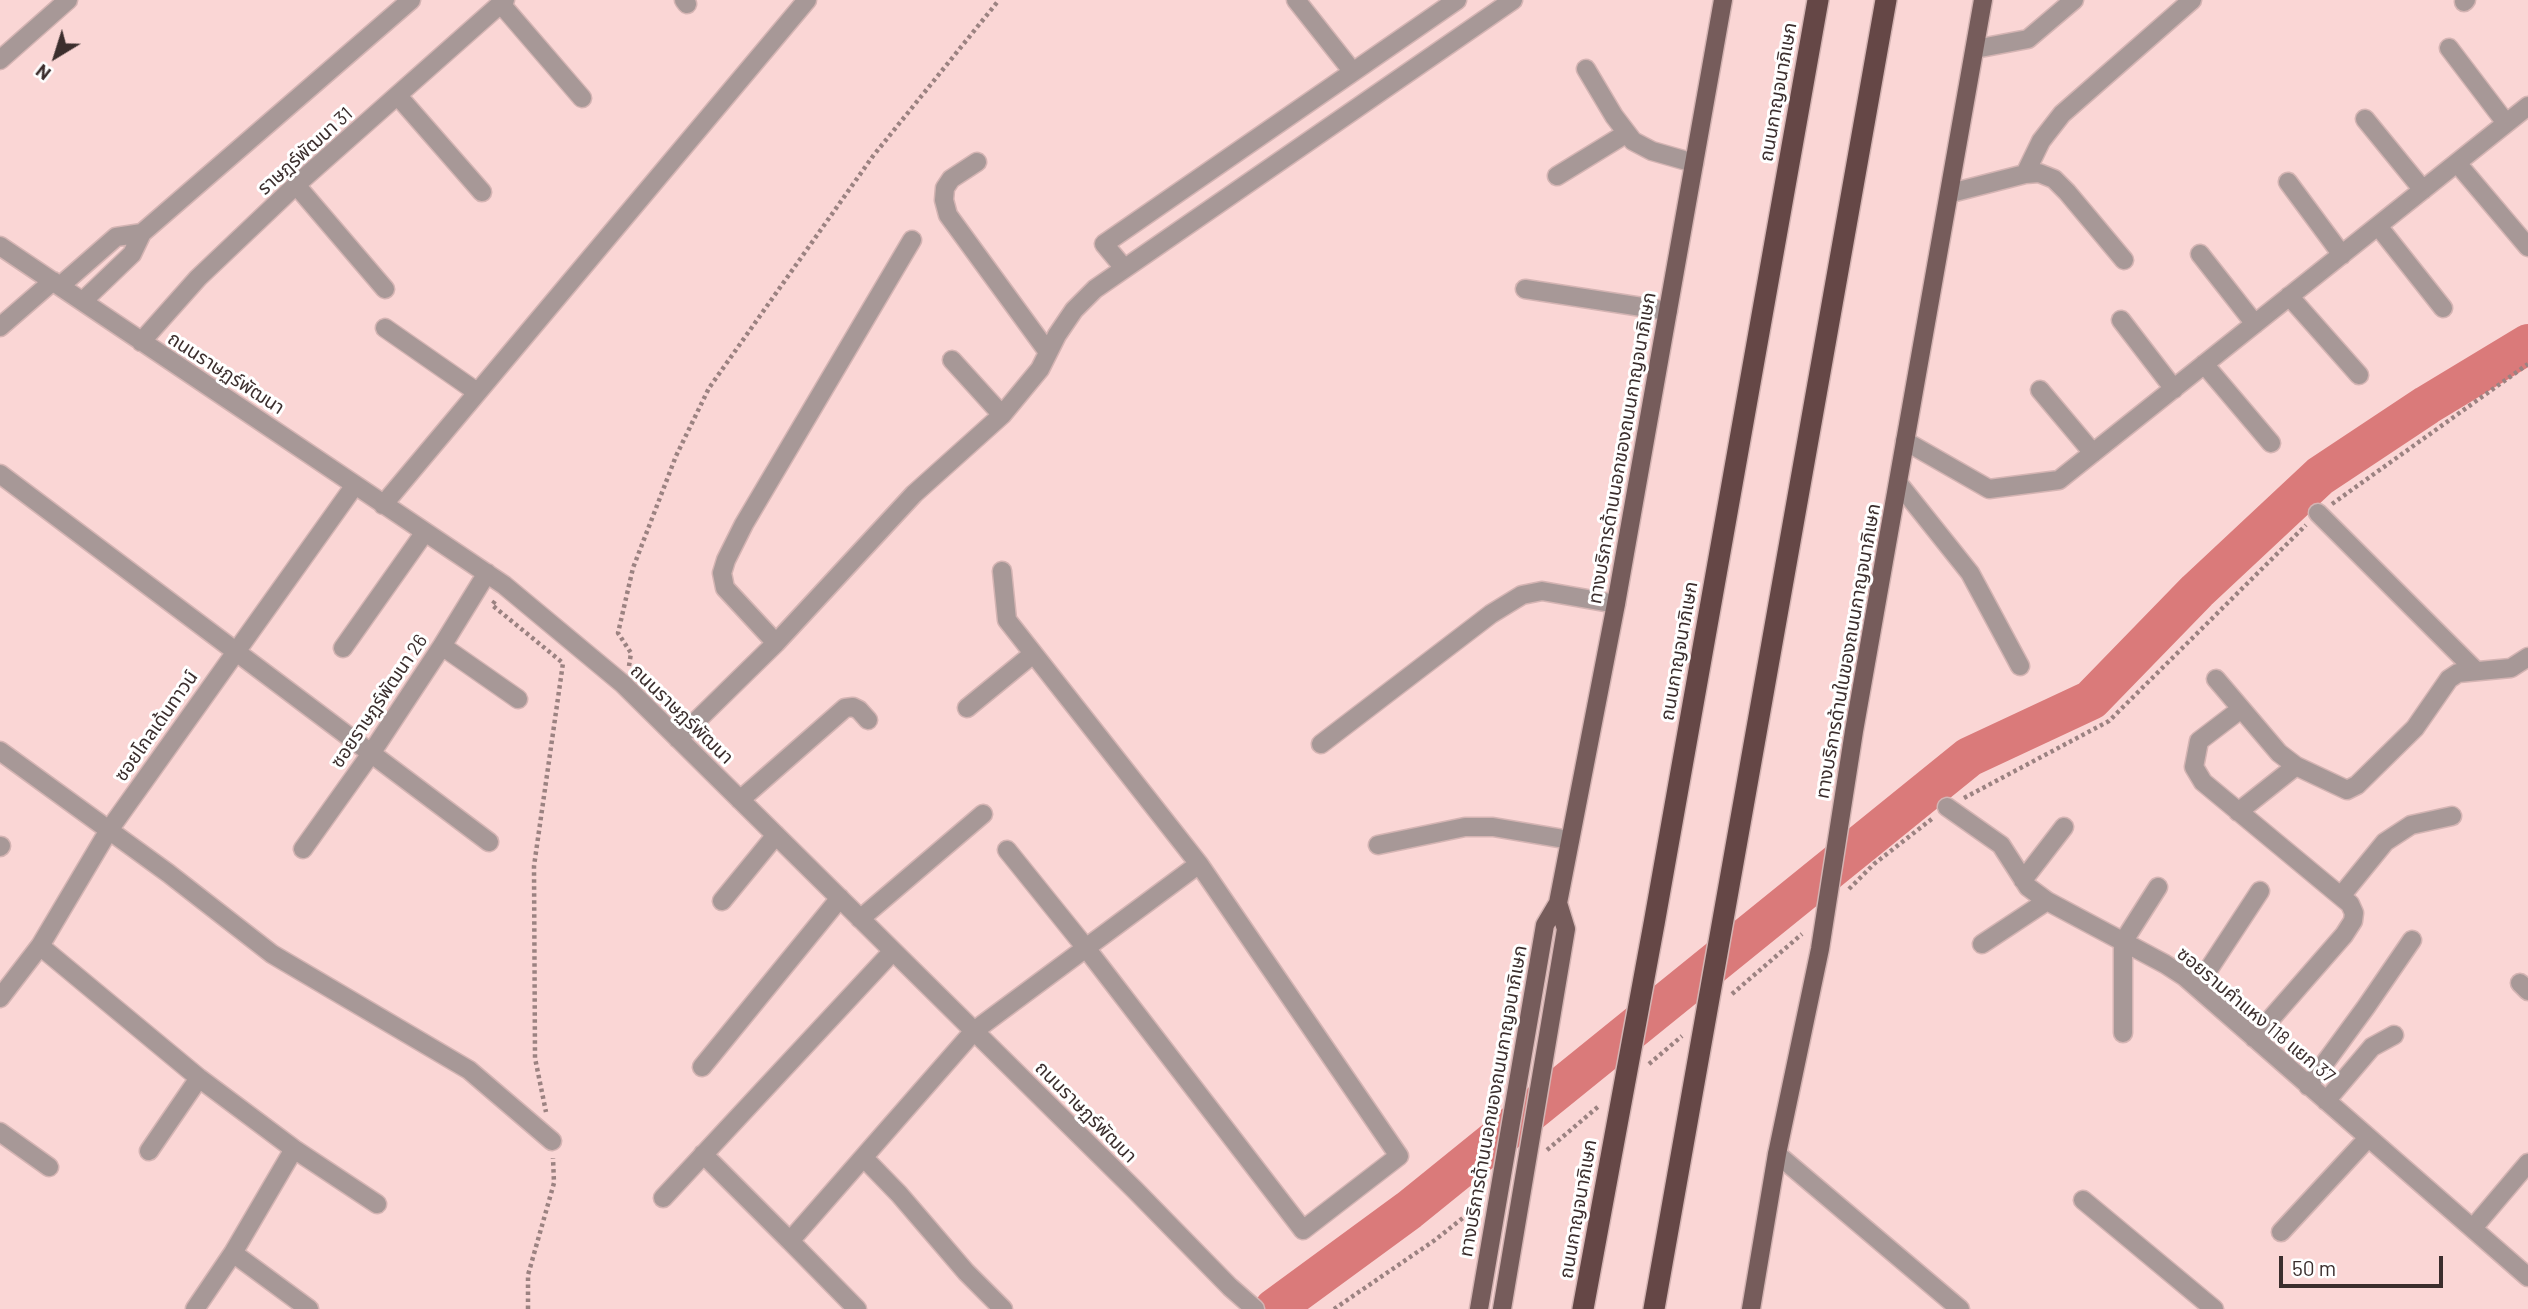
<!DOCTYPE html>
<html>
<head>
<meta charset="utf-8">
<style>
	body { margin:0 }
	#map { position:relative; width:2528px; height:1309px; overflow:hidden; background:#fad6d5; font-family:Barlow,sans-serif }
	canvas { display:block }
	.north { position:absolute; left:21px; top:21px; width:70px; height:70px; -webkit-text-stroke:5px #fff; paint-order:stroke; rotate:218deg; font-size:19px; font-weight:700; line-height:28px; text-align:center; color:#3b2e2d }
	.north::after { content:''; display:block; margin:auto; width:24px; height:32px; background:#3b2e2d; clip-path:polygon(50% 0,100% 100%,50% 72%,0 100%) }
	.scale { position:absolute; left:2279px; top:1256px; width:164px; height:32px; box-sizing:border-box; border:4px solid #3b2e2d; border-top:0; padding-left:9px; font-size:21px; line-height:24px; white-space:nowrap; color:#3b2e2d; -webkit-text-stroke:5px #fff; paint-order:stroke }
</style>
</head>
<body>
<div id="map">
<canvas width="2528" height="1309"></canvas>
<div class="north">N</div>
<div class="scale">50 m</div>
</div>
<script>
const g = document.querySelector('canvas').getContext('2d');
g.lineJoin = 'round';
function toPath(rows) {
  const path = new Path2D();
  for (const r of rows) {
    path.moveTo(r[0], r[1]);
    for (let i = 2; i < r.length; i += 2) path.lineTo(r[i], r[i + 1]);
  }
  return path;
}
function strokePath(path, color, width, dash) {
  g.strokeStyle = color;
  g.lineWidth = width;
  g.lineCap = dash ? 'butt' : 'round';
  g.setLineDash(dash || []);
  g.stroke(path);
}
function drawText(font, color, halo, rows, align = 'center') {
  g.font = font + ' Barlow,"Noto Sans Thai",sans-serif';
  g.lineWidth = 6;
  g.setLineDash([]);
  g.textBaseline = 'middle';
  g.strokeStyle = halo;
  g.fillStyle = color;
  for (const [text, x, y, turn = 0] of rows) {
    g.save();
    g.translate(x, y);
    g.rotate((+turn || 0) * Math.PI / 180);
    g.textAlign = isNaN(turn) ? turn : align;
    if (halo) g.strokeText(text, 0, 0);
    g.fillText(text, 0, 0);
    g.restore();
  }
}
const river = toPath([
	[1274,1309,1409,1210,1969,757,2091,700,2197,591,2320,476,2427,405,2528,344]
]);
const path = toPath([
	[2332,504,2528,364],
	[495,601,492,605,563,663,534,866,535,1058,546,1112],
	[629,666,631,653,618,633,633,568,676,456,709,388,873,156,999,0],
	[1964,798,2109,721,2306,525],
	[1849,889,1874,864,1933,818],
	[1732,994,1802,934],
	[1649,1064,1682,1036],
	[1547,1150,1599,1106],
	[528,1309,528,1275,554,1183,553,1158],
	[1334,1309,1435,1240,1478,1206]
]);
const minor = toPath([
	[684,0,687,4],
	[1296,0,1353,72],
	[2464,2,2466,0],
	[501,4,582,98],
	[2449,48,2506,123],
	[1975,49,2028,39,2074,0],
	[0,60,68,0],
	[1586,69,1614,116,1633,141,1652,151,1694,163],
	[398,96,482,192],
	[2365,119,2423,190],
	[977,162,951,179,945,188,944,200,948,215,1048,352],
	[2457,163,2528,247],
	[2025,174,2041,141,2062,114,2192,0],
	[1557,176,1627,133],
	[2288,182,2342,255],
	[296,185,385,289],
	[1951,193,2025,174,2039,173,2054,179,2067,192,2124,260],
	[2378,226,2443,308],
	[0,246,504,585,623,684,1134,1189,1230,1287,1255,1309],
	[2200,254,2255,324],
	[1124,268,1104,244,1457,0],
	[60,286,116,237,142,233],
	[1525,289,1668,311],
	[2289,296,2359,375],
	[83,301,132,254,142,233,411,0],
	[2121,320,2174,389],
	[0,327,53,281],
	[385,328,477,392],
	[141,342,198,278,296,185,505,0],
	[952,360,1002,415],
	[2204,364,2271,443],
	[2040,390,2093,453],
	[1905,441,1989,489,2059,480,2528,106],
	[0,474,489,842],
	[1899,484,1970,573,2020,666],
	[383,505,807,0],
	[2318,513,2475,670],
	[1002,571,1007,620,1199,864,1399,1156,1303,1230,1086,948,1007,850],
	[776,643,725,588,722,573,726,560,744,524,912,240],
	[442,646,518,699],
	[343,648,425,532],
	[2216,679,2279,753,2296,766,2347,790,2357,785,2415,728,2449,679,2458,673,2511,668,2528,657],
	[967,708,1033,654],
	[2241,709,2199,741,2194,767,2203,782,2350,904,2354,913,2353,921,2344,935,2254,1038],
	[678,739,776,643,914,494,1002,415,1040,369,1057,335,1074,310,1095,289,1513,0],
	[1321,744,1491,614,1522,595,1542,591,1616,604],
	[0,751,168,873,272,954,469,1070,552,1141],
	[740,800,845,708,853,707,859,710,868,720],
	[1947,807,2001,845,2028,887,2047,901,2165,964,2185,977,2528,1277],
	[2238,812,2296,766],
	[1378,845,1465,827,1493,827,1570,840],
	[0,847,1,846],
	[303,849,370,755,442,646,487,573],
	[2023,880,2064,827],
	[2341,896,2385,842,2411,825,2452,816],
	[722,901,776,835],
	[860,919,983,814],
	[1982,944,2047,901],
	[40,946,199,1078,294,1149,377,1204],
	[2520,983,2528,991],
	[2197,987,2260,891],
	[0,998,40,946,109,830,355,485],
	[2123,1033,2123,942,2158,887],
	[702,1067,840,898],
	[2308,1086,2366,1007,2412,940],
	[2326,1101,2372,1047,2394,1035],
	[0,1132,49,1167],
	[149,1151,199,1078],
	[703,1154,790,1241],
	[1777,1154,1960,1309],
	[864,1158,899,1194,966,1272,1003,1309],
	[663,1198,893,951],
	[2083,1200,2214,1309],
	[2473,1228,2528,1163],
	[2281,1232,2368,1138],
	[233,1253,309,1309],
	[195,1309,233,1253,294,1149],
	[857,1309,790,1241,974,1031,1199,864]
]);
const major = toPath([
	[1479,1309,1545,925,1558,903,1616,604,1723,0],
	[1502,1309,1566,929,1558,903],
	[1751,1309,1777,1154,1820,949,1854,731,1983,0]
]);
const highway = toPath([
	[1583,1309,1654,924,1818,0],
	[1654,1309,1886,0]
]);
const streetNames = [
	["ถนนกาญจนาภิเษก",1778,92,-80],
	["ราษฎร์พัฒนา 31",305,151,-42],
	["ถนนราษฏร์พัฒนา",226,373,33],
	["ทางบริการด้านนอกของถนนกาญจนาภิเษก",1622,448,-80],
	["ถนนกาญจนาภิเษก",1679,651,-80],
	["ทางบริการด้านในของถนนกาญจนาภิเษก",1848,651,-80],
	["ซอยราษฎร์พัฒนา 26",379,701,-56],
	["ถนนราษฏร์พัฒนา",682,714,44],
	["ซอยโกลเด้นทาวน์",156,726,-55],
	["ซอยรามคำแหง 118 แยก 37",2256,1015,40],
	["ทางบริการด้านนอกของถนนกาญจนาภิเษก",1493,1101,-80],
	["ถนนราษฏร์พัฒนา",1086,1112,45],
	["ถนนกาญจนาภิเษก",1578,1209,-80]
];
strokePath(river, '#da7a7a', 40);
strokePath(minor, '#d4b4b3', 21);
strokePath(major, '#d4b4b3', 21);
strokePath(highway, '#d4b4b3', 24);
strokePath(path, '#9b8281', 4.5, [3.5, 3.5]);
strokePath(minor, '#a79897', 18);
strokePath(major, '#765c5b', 18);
strokePath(highway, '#654746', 21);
drawText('19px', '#3b2e2d', '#fff', streetNames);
</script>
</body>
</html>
